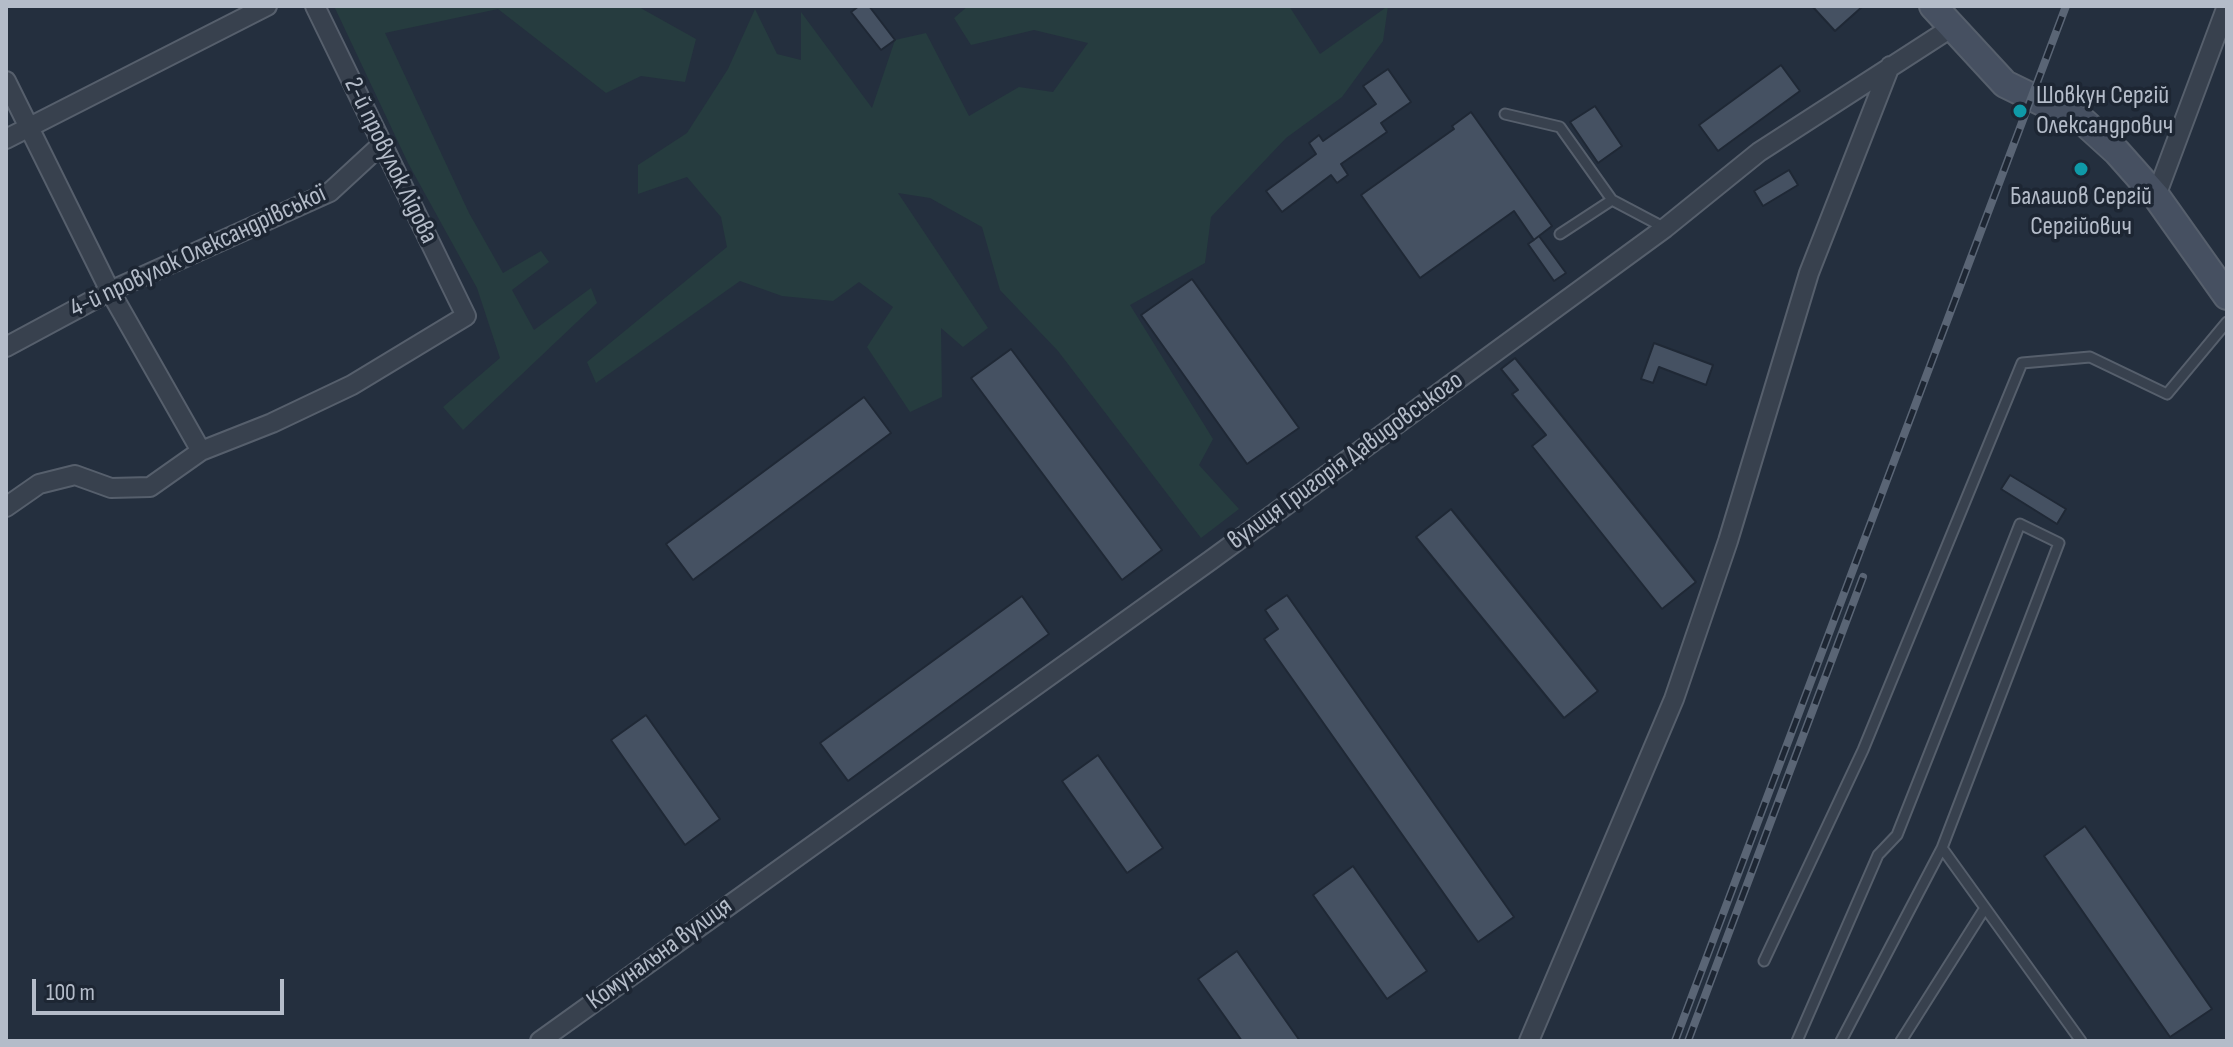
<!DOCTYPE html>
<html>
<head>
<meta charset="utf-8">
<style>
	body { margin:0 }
	#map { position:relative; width:2233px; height:1047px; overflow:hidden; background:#242f3e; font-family:"Sofia Sans Condensed",sans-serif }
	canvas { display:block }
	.frame { position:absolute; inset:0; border:8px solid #b4bcc9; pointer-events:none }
	.scale { position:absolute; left:32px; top:979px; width:252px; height:36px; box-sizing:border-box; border:4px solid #b4bcc9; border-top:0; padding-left:10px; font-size:24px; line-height:28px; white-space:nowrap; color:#b4bcc9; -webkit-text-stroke:6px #1d2633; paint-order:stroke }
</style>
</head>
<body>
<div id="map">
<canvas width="2233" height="1047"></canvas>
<div class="frame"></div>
<div class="scale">100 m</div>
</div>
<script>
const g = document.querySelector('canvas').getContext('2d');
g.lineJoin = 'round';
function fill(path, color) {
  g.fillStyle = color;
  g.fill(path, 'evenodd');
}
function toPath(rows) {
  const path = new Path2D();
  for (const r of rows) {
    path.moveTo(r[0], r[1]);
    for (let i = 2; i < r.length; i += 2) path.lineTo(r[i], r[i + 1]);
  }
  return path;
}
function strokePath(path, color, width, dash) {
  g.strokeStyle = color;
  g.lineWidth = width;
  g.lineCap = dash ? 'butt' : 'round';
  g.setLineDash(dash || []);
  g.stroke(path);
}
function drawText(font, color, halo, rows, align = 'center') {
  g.font = font + ' "Sofia Sans Condensed",sans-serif';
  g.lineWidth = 7;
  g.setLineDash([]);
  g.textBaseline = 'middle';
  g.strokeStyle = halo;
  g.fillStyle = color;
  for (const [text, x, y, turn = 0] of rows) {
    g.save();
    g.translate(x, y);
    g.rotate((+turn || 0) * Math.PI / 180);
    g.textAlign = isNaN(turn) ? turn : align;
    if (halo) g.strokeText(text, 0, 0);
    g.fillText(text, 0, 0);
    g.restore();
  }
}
const green = toPath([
	[334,6,637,6,696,39,685,82,641,76,606,93,498,9,385,33,469,213,503,273,541,251,549,262,512,290,534,330,591,288,597,303,463,430,443,407,500,358,477,288,408,163],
	[968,6,1289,6,1320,54,1388,6,1383,41,1342,97,1286,138,1211,217,1205,263,1130,305,1213,439,1199,465,1239,509,1201,538,1058,351,1000,290,982,227,930,198,898,193,988,328,963,347,941,328,942,397,910,412,867,347,893,307,859,282,833,301,782,296,740,281,596,383,587,362,727,247,721,217,687,177,638,194,638,165,687,133,728,69,755,9,777,54,801,60,801,12,872,108,895,40,926,33,969,116,1019,87,1053,92,1088,43,1034,30,971,45,954,18]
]);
const building = toPath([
	[859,6,869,6,895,40,881,50,851,12,859,6],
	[1812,6,1863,6,1835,31,1812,6],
	[1781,65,1800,91,1718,151,1699,125,1781,65],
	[1388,69,1411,102,1381,123,1387,132,1341,164,1348,175,1337,183,1331,175,1282,212,1266,191,1316,154,1309,143,1319,135,1323,141,1376,104,1363,86,1388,69],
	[1595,106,1622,146,1598,163,1570,122,1595,106],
	[1471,112,1552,226,1535,239,1539,236,1566,273,1554,281,1528,244,1534,240,1514,211,1420,278,1361,195,1454,129,1452,126,1471,112],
	[1789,170,1798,185,1763,206,1754,191,1789,170],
	[1192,279,1299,428,1247,464,1141,315,1192,279],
	[1654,343,1713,365,1706,385,1659,367,1653,383,1641,379,1654,343],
	[1011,349,1162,550,1122,580,971,378,1011,349],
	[1515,358,1696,582,1662,609,1532,446,1546,435,1512,394,1518,390,1501,369,1515,358],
	[864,397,891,433,693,580,666,544,864,397],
	[2010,475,2066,509,2057,524,2001,489,2010,475],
	[1451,509,1598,691,1564,718,1416,537,1451,509],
	[1287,595,1514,917,1478,942,1264,639,1278,629,1265,610,1287,595],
	[1022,596,1049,634,848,781,820,743,1022,596],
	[646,715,720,819,685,845,611,740,646,715],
	[1098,755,1163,848,1127,873,1062,781,1098,755],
	[2085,826,2212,1009,2170,1037,2044,856,2085,826],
	[1353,866,1427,971,1387,999,1313,895,1353,866],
	[1237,951,1300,1041,1242,1041,1198,979,1237,951]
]);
const lane = toPath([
	[1505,114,1560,127,1612,200,1665,228],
	[1560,234,1612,200],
	[1764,961,1863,750,2022,363,2090,357,2167,394,2227,322],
	[1797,1041,1878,855,1897,835,2020,524,2059,543,1942,848,2081,1041],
	[1841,1041,1942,848],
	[1901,1041,1985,908]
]);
const street = toPath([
	[6,81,110,291,201,451],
	[6,139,267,6],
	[2156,196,2227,6],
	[6,347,110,291,330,192,381,145],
	[6,507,39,484,75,475,111,488,150,487,201,451,272,423,352,385,466,316,315,6],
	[540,1041,1211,560,1665,228,1759,152,1951,28],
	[1529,1041,1674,699,1728,541,1809,273,1890,66]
]);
const secondary = toPath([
	[1933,6,2005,84,2085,123,2117,152,2156,196,2227,296]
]);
const rail = toPath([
	[1675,1041,2066,6],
	[1688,1041,1863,577]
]);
const markers = [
	[2020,111,8,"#0f9aa8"],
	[2081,169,8,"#0f9aa8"]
];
const poiNames = [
	["Шовкун Сергій",2036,96],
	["Олександрович",2036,126],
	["Балашов Сергій",2081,197,"center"],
	["Сергійович",2081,227,"center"]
];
const streetNames = [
	["2-й провулок Лідова",390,161,64],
	["4-й провулок Олександрівської",198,252,-25],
	["вулиця Григорія Давидовського",1346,461,-36],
	["Комунальна вулиця",660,954,-36]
];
fill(green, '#263c3f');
fill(building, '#455162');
strokePath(building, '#1f2835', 2);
strokePath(lane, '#565f6c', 13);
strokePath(street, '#565f6c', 22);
strokePath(secondary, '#565f6c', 30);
strokePath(lane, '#38414e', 9);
strokePath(street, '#38414e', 18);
strokePath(secondary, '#465061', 26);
strokePath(rail, '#5a6575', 8);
strokePath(rail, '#1d2633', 5, [15]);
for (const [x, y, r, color] of markers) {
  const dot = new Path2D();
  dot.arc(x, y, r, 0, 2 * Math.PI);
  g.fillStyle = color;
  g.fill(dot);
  strokePath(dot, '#1d2633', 3);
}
drawText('26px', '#b4bcc9', '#1d2633', poiNames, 'left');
drawText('26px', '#b4bcc9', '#1d2633', streetNames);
</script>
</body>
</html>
